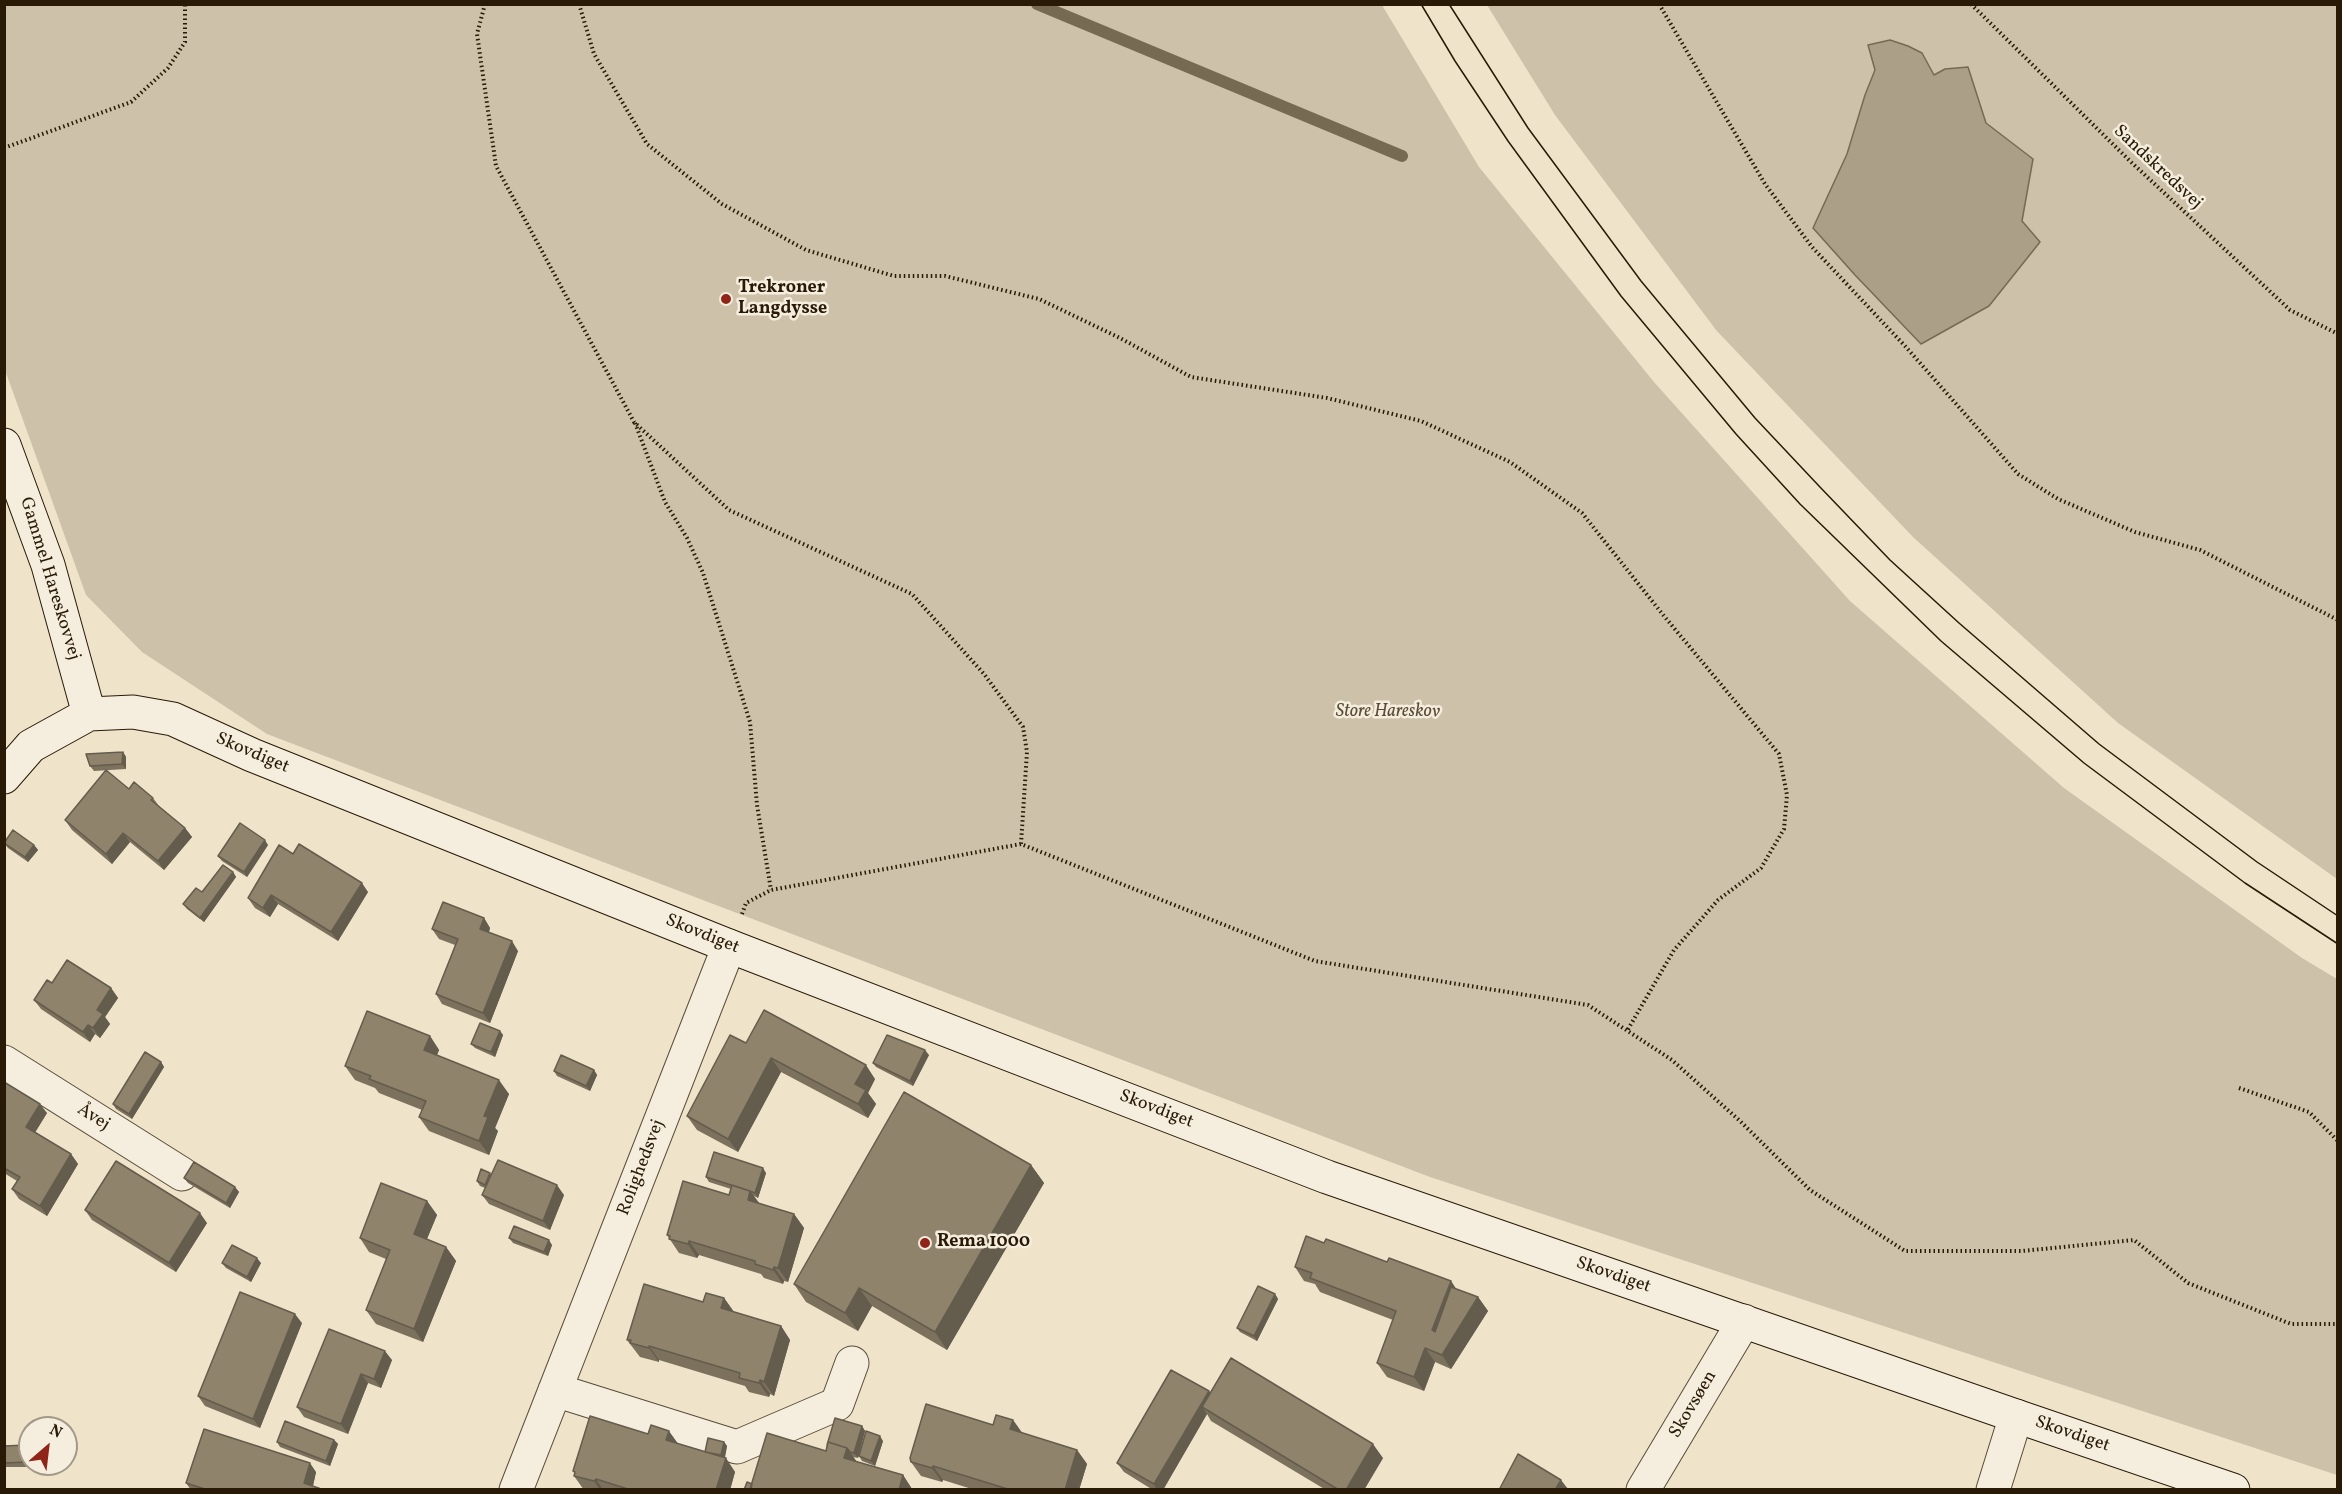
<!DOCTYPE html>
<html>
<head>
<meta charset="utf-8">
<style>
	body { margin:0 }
	#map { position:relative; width:2342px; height:1494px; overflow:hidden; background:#efe3ca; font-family:Vollkorn,serif }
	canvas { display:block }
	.frame { position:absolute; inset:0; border:6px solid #281a06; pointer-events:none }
	.north { position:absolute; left:18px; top:1416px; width:60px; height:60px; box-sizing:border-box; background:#f5eddd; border:2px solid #a39987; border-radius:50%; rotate:28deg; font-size:16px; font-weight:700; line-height:24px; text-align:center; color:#281a06 }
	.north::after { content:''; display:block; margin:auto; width:21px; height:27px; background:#8f2418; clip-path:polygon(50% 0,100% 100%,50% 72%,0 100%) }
</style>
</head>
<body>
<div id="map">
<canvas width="2342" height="1494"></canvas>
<div class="frame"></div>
<div class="north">N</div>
</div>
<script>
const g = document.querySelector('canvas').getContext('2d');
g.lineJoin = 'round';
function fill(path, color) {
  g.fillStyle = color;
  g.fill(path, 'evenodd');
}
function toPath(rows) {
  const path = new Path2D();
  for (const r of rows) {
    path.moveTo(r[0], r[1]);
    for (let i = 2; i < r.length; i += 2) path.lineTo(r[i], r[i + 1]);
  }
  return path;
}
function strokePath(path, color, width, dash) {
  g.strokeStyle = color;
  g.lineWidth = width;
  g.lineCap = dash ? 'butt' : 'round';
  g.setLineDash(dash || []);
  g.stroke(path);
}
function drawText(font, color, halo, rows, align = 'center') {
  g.font = font + ' Vollkorn,serif';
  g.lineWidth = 5;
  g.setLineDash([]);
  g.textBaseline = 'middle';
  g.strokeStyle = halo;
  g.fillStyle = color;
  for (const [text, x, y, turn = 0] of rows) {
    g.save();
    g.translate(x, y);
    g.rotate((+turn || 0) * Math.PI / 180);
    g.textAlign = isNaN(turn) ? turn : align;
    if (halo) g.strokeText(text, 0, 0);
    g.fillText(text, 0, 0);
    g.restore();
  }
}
const green = toPath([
	[5,4,1382,5,1479,167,1654,382,1850,601,2064,788,2302,958,2337,979,2337,1475,1430,1177,267,734,142,652,86,595,5,370],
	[1487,5,2337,5,2337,879,2118,723,1913,537,1716,330,1555,115],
	[1967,67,1986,123,2033,160,2022,221,2040,243,1847,154,1865,95,1875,70,1934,75]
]);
const water = toPath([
	[1890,40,1908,46,1922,53,1934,75,1945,69,1968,67,1986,123,2033,159,2022,221,2040,242,1989,306,1921,344,1855,275,1813,228,1847,154,1865,95,1875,70,1868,45,1890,40]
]);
const stream = toPath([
	[1037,4,1402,156]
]);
const path = toPath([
	[485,4,477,34,496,166,634,422,729,510,912,594,984,674,1023,727,1027,752,1021,844],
	[579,4,594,54,647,144,722,204,806,250,894,276,945,276,1039,299,1120,338,1191,377,1327,398,1421,421,1510,462,1582,513,1664,616,1779,754,1787,795,1784,829,1761,868,1718,900,1674,950,1627,1031],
	[1659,4,1765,184,1812,247,1905,346,2018,474,2058,499,2135,532,2200,550,2338,620],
	[1971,4,2131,162,2290,310,2338,334],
	[4,148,131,102,168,68,185,42,185,4],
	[635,423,665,502,687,538,703,573,750,722,757,805,771,890],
	[742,914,746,903,771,890,1021,844,1315,961,1588,1005,1672,1060,1740,1121,1810,1190,1905,1251,2022,1251,2134,1240,2188,1283,2291,1324,2338,1324],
	[2239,1088,2309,1112,2338,1141]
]);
const street = toPath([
	[4,1062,182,1174],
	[555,1390,737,1447,837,1404,852,1363],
	[516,1490,729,946],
	[1643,1490,1744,1321],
	[1993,1490,2016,1416]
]);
const secondary = toPath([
	[4,445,48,565,89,714],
	[4,777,31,746,89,714,133,712,173,719,252,755,729,946,1327,1177,2016,1416,2233,1490]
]);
const tram = toPath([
	[1421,4,1455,61,1508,141,1621,296,1736,434,1800,504,1941,641,2084,763,2245,883,2338,944],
	[1449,4,1528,128,1641,281,1755,418,1819,486,1890,560,1959,623,2099,744,2257,862,2338,916]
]);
const wall = toPath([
	[123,752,126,757,126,769,94,771,90,766],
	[129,789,153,798,159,806,185,828,192,837,164,870,130,842,112,864,72,830,65,820],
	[4,843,34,845,38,850,28,862,8,848],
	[268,845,247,877,222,861,218,856],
	[293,854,368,892,338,941,278,904,270,917,255,908,248,898],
	[233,872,236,877,204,922,187,909,183,904],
	[484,918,490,928,489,932,518,951,490,1023,442,1004,436,994,455,945,439,939,432,929],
	[52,983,111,988,118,998,105,1017,110,1024,100,1038,95,1034,90,1042,41,1009,34,1000],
	[500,1031,503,1035,495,1057,475,1048,471,1044],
	[430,1036,439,1050,437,1055,509,1094,495,1128,498,1131,489,1155,429,1131,419,1117,422,1110,379,1093,375,1088,355,1080,345,1066],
	[746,1043,875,1079,868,1093,876,1104,868,1118,781,1072,738,1152,697,1130,687,1116],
	[929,1055,913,1086,876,1067,873,1063],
	[161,1062,164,1067,132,1119,116,1109,113,1104],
	[594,1070,597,1075,590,1091,557,1076,554,1071],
	[4,1082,47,1113,35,1132,71,1154,78,1164,47,1216,19,1199,12,1189,17,1181,4,1173],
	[1031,1165,1044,1183,947,1350,872,1306,858,1331,806,1302,794,1284],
	[490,1173,491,1174,564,1195,550,1230,489,1204,482,1195,485,1188,480,1186,477,1181],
	[766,1173,758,1198,754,1196,759,1204,794,1214,804,1228,788,1282,784,1281,783,1284,764,1278,761,1274,699,1255,697,1258,679,1253,667,1235,729,1195,731,1189,709,1182,706,1177],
	[184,1178,235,1187,239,1192,230,1208,188,1183],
	[427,1201,437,1215,427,1239,446,1247,456,1261,423,1342,376,1324,366,1310,386,1259,369,1252,360,1238],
	[85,1210,207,1223,176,1272,92,1220],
	[509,1238,552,1245,548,1256,513,1243],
	[1324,1243,1451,1281,1456,1289,1478,1297,1488,1311,1451,1369,1435,1362,1424,1391,1387,1377,1377,1363,1393,1320,1320,1292,1315,1284,1304,1281,1295,1267],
	[222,1263,261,1263,251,1282,226,1268],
	[1275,1294,1278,1299,1257,1341,1240,1332,1237,1328],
	[724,1298,734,1312,781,1326,790,1340,774,1396,770,1394,769,1397,749,1392,745,1386,659,1360,659,1362,640,1357,627,1340,703,1302],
	[302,1323,260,1428,205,1406,198,1396],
	[329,1329,392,1360,381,1388,368,1383,348,1434,304,1417,297,1407],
	[1210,1393,1383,1458,1364,1490,1326,1490,1211,1421,1207,1414,1163,1490,1153,1490,1124,1472,1117,1463],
	[1013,1420,1022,1433,1077,1450,1087,1464,1079,1490,975,1490,943,1480,942,1482,921,1476,911,1462,993,1425],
	[862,1426,865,1431,858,1458,853,1457,857,1462,903,1475,912,1489,744,1490,752,1484,826,1451],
	[334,1440,338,1444,330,1466,280,1447,277,1442],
	[883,1441,875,1466,862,1461,859,1456],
	[724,1442,727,1446,725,1458,735,1472,730,1490,584,1490,574,1476,575,1473,573,1471,679,1444,705,1452],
	[27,1445,30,1450,30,1467,4,1467,4,1446],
	[316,1472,313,1486,324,1490,191,1490,186,1483]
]);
const shadedWall = toPath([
	[123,752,126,757,126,769,122,764],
	[185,828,192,837,164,870,158,861],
	[123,833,130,842,112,864,106,854],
	[265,840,268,845,247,877,244,872],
	[34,845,38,850,28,862,25,857],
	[233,872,236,877,204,922,200,918],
	[362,883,368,892,338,941,331,932],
	[271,895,278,904,270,917,263,908],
	[484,918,490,928,487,938,480,929],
	[512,941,518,951,490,1023,483,1013],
	[111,988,118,998,105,1017,110,1024,100,1038,93,1028,97,1010],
	[88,1025,95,1034,90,1042,83,1032],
	[500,1031,503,1035,495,1057,491,1052],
	[430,1036,439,1050,433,1064,424,1050],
	[925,1050,929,1055,913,1086,910,1081],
	[771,1058,781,1072,738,1152,728,1139],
	[161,1062,164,1067,132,1119,129,1114],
	[866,1065,875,1079,868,1093,876,1104,868,1118,858,1104,855,1084],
	[594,1070,597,1075,590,1091,586,1086],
	[499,1080,509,1094,495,1128,498,1131,489,1155,479,1141,484,1116],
	[40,1104,47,1113,33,1136,26,1127],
	[71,1154,78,1164,47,1216,40,1206],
	[1031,1165,1044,1183,947,1350,935,1332],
	[763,1168,766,1173,758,1198,755,1193],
	[557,1185,564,1195,550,1230,543,1221],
	[235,1187,239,1192,230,1208,226,1203],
	[750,1191,760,1204,748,1200],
	[427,1201,437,1215,423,1248,414,1234],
	[200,1213,207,1223,176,1272,169,1263],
	[794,1214,804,1228,788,1282,778,1268],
	[549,1240,552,1245,548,1256,544,1252],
	[689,1241,699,1255,697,1258,688,1244],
	[446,1247,456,1261,423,1342,414,1329],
	[257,1258,261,1263,251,1282,247,1277],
	[774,1267,784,1281,783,1284,773,1270],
	[1451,1281,1460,1295,1442,1344,1432,1330],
	[859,1288,872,1306,858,1331,845,1313],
	[1275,1294,1278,1299,1257,1341,1254,1336],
	[1478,1297,1488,1311,1451,1369,1442,1355],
	[724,1298,734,1312,721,1308],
	[295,1314,302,1323,260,1428,253,1419],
	[781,1326,790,1340,774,1396,764,1382],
	[649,1346,659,1360,659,1362,649,1348],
	[1425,1348,1435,1362,1424,1391,1414,1377],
	[385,1351,392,1360,381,1388,374,1379],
	[361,1374,368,1383,348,1434,341,1424],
	[760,1380,770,1394,769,1397,759,1383],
	[1209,1391,1215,1400,1202,1407,1207,1414,1163,1490,1157,1490,1154,1484],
	[1013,1420,1023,1434,1010,1429],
	[862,1426,865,1431,858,1458,854,1453],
	[669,1431,679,1445,666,1440],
	[880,1436,883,1441,875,1466,871,1461],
	[334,1440,338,1444,330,1466,326,1461],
	[724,1442,727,1446,724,1460,721,1455],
	[1373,1444,1383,1458,1364,1490,1346,1490],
	[27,1445,30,1450,30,1467,27,1462],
	[847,1448,857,1462,844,1458],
	[1077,1450,1087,1464,1079,1490,1065,1490],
	[726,1458,735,1472,730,1490,716,1490],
	[310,1463,316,1472,312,1490,304,1483],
	[933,1466,943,1480,942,1482,932,1468],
	[903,1475,912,1489,912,1490,899,1490],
	[596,1479,603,1490,600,1490,594,1481],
	[1561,1480,1568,1489,1568,1490,1555,1490]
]);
const building = toPath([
	[123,752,122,764,90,766,86,754,123,752],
	[106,770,129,789,134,782,153,798,151,800,185,828,158,861,123,833,106,854,65,820,106,770],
	[240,823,265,840,244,872,218,856,240,823],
	[13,830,34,845,25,857,4,843,13,830],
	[299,844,362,883,331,932,271,895,263,908,248,898,279,845,293,854,299,844],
	[223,865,233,872,200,918,183,904,196,888,202,892,223,865],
	[443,902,484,918,480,929,512,941,483,1013,436,994,458,939,432,929,443,902],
	[67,960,111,988,97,1010,103,1014,93,1028,88,1025,83,1032,34,1000,47,980,52,983,67,960],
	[764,1010,866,1065,855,1084,866,1090,858,1104,771,1058,728,1139,687,1116,730,1035,746,1043,764,1010],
	[367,1011,430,1036,424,1050,499,1080,484,1116,488,1117,479,1141,419,1117,426,1101,369,1079,371,1076,345,1066,367,1011],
	[480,1023,500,1031,491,1052,471,1044,480,1023],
	[887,1035,925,1050,910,1081,873,1063,887,1035],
	[145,1052,161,1062,129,1114,113,1104,145,1052],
	[561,1055,594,1070,586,1086,554,1071,561,1055],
	[4,1082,40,1104,26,1127,71,1154,40,1206,12,1189,20,1177,4,1168,4,1082],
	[904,1092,1031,1165,935,1332,859,1288,845,1313,794,1284,904,1092],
	[714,1152,763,1168,755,1193,750,1191,706,1177,714,1152],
	[498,1160,557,1185,543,1221,482,1195,498,1160],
	[116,1161,200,1213,169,1263,85,1210,116,1161],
	[194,1162,235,1187,226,1203,184,1178,194,1162],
	[481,1169,490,1173,485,1185,477,1181,481,1169],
	[683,1181,729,1195,732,1185,750,1191,748,1200,794,1214,778,1268,774,1267,773,1270,755,1264,755,1261,689,1241,688,1244,669,1239,670,1236,667,1235,683,1181],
	[381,1183,427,1201,414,1234,446,1247,414,1329,366,1310,390,1250,360,1238,381,1183],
	[514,1226,549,1240,544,1252,509,1238,514,1226],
	[1306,1236,1324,1243,1326,1239,1387,1262,1389,1258,1451,1281,1432,1330,1435,1332,1451,1287,1478,1297,1442,1355,1425,1348,1414,1377,1377,1363,1396,1311,1310,1278,1312,1273,1295,1267,1306,1236],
	[232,1245,257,1258,247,1277,222,1263,232,1245],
	[644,1284,703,1302,706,1293,724,1298,721,1308,781,1326,764,1382,760,1380,759,1383,739,1378,740,1373,649,1346,649,1348,630,1343,631,1340,627,1340,644,1284],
	[1258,1286,1275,1294,1254,1336,1237,1328,1258,1286],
	[240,1292,295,1314,253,1419,198,1396,240,1292],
	[329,1329,385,1351,374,1379,361,1374,341,1424,297,1407,329,1329],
	[1231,1358,1373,1444,1346,1490,1339,1490,1202,1407,1231,1358],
	[1171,1370,1209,1391,1154,1484,1117,1463,1171,1370],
	[926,1404,993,1425,996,1415,1013,1420,1010,1429,1077,1450,1065,1490,1011,1490,933,1466,932,1468,911,1462,910,1458,926,1404],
	[590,1416,648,1434,651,1425,669,1431,666,1440,726,1458,716,1490,631,1490,596,1479,594,1481,574,1476,575,1472,573,1471,590,1416],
	[835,1418,862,1426,854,1453,850,1452,847,1448,828,1442,827,1445,835,1418],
	[285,1421,334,1440,326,1461,277,1442,285,1421],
	[204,1429,310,1463,304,1483,324,1490,208,1490,186,1483,204,1429],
	[866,1431,880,1436,871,1461,859,1456,866,1431],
	[767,1433,826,1451,828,1442,847,1448,844,1458,903,1475,899,1490,754,1490,750,1489,767,1433],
	[708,1438,724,1442,721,1455,705,1452,708,1438],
	[27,1445,27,1462,4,1463,4,1446,27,1445],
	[1518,1454,1561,1480,1555,1490,1499,1490,1518,1454],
	[747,1482,752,1484,751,1490,744,1490,747,1482]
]);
const markers = [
	[726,299,6,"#8f2418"],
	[925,1243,6,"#8f2418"]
];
const streetNames = [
	["Sandskredsvej",2157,168,43],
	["Gammel Hareskovvej",49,579,73],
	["Skovdiget",252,754,23],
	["Skovdiget",702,935,22],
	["Skovdiget",1156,1110,21],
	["Åvej",93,1118,32],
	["Rolighedsvej",642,1168,-69],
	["Skovdiget",1613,1276,19],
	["Skovsøen",1694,1405,-59],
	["Skovdiget",2072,1435,19]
];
const poiNames = [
	["Trekroner",738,289],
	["Langdysse",738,310],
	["Rema 1000",937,1243]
];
const parkNames = [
	["Store Hareskov",1388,713]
];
fill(green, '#cdc1a9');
fill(water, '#ab9f87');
strokePath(water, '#776a53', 1.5);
strokePath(stream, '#776a53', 12);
strokePath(street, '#5a4c37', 35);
strokePath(secondary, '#281a06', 35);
strokePath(path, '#281a06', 4, [1.5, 3]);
strokePath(street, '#f5eddd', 33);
strokePath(secondary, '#f5eddd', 33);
strokePath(tram, '#281a06', 1.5);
fill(wall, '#7b715d');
fill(shadedWall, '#645c4c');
fill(building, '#8f836c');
strokePath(building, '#645c4c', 1.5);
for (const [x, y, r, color] of markers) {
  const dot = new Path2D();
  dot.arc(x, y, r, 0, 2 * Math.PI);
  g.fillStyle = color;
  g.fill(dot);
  strokePath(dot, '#f5eddd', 2);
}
drawText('18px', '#281a06', '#f5eddd', streetNames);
drawText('bold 18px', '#281a06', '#f5eddd', poiNames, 'left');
drawText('italic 18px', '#5a4c37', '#f5eddd', parkNames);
</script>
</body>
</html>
